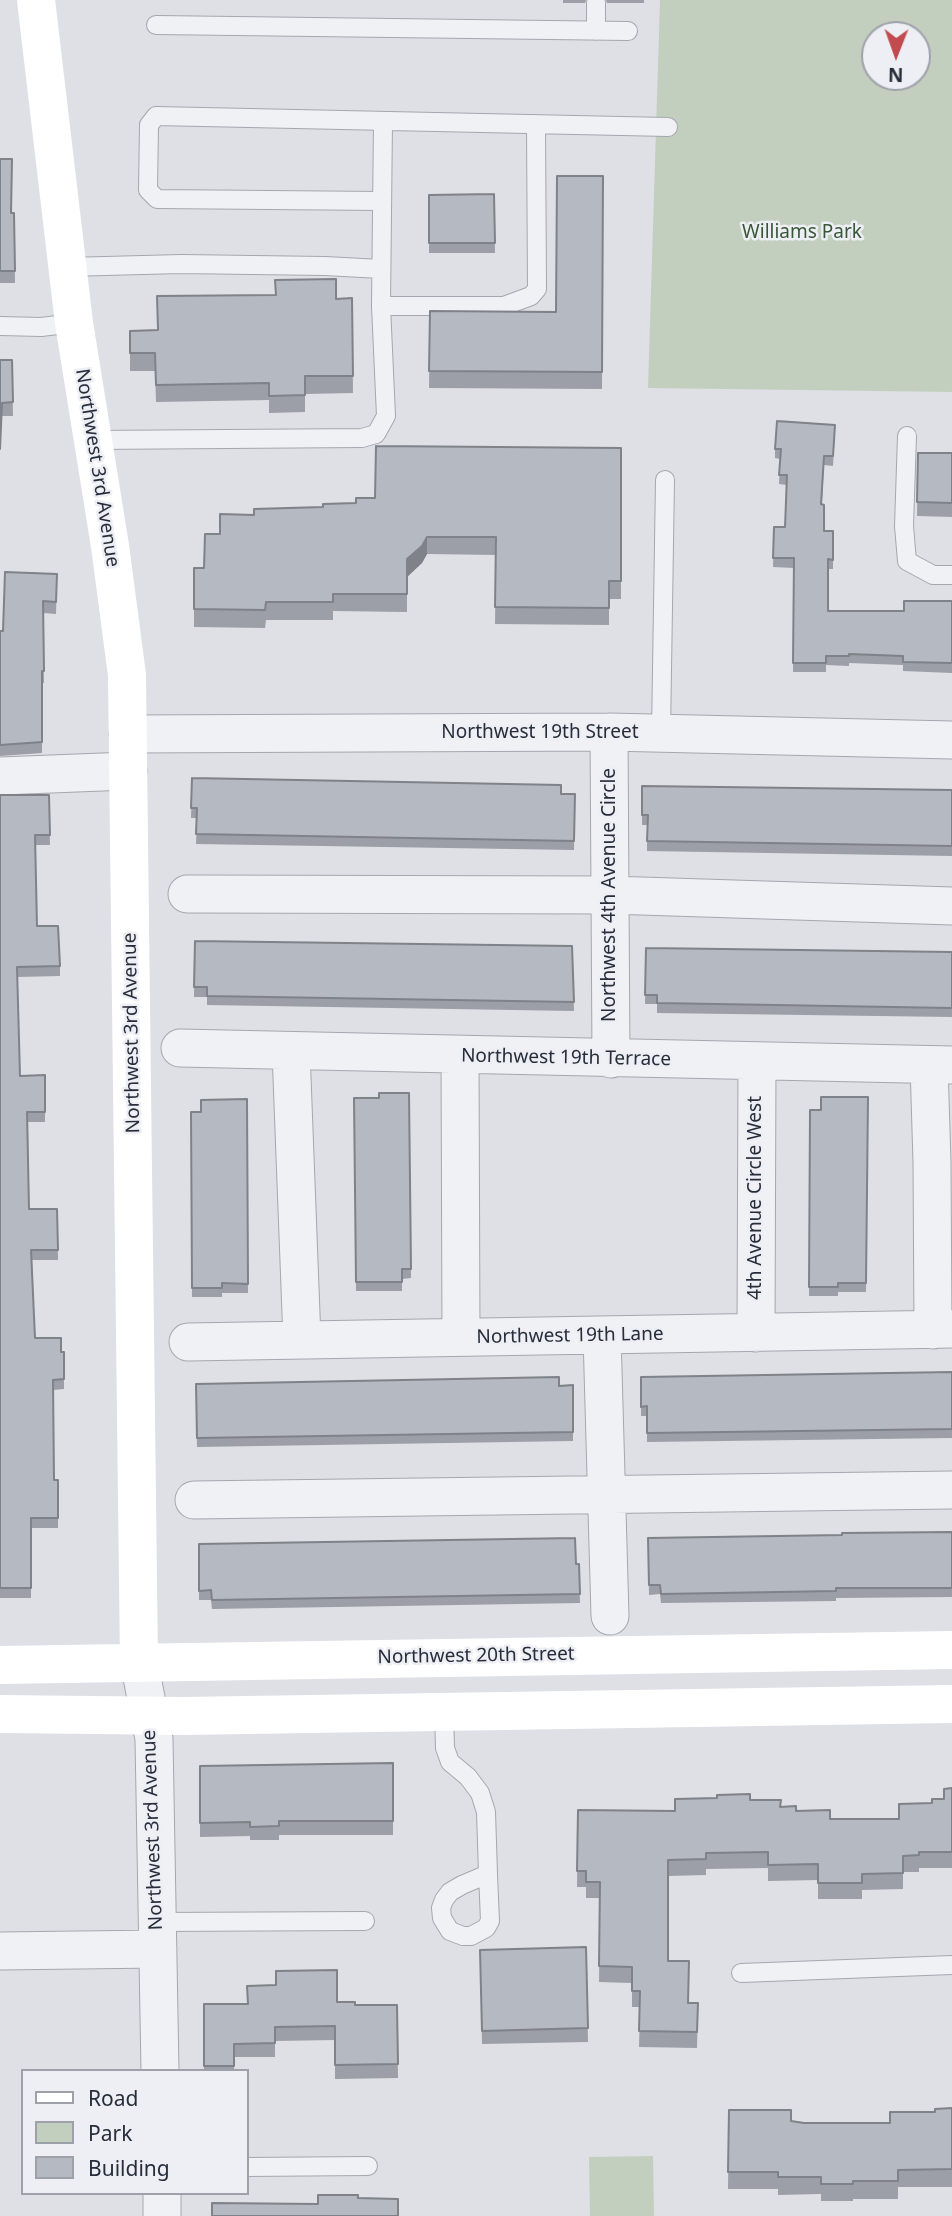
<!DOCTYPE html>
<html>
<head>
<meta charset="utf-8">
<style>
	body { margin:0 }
	#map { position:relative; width:952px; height:2216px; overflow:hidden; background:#dee0e6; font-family:"Noto Sans",sans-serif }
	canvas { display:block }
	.legend { position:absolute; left:21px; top:2069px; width:228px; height:126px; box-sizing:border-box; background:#edeff4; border:2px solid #9ea1aa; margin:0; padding:9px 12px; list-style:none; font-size:21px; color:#282d3b }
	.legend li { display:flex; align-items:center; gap:14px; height:35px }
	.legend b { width:35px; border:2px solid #9ea1aa }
	.north { position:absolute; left:861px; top:21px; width:70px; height:70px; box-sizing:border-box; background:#edeff4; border:2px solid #9ea1aa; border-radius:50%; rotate:181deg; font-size:19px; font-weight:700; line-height:28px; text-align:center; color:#282d3b }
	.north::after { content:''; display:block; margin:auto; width:24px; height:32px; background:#c24b4f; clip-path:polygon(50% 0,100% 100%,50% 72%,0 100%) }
</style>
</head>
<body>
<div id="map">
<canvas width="952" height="2216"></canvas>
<ul class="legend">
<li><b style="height:9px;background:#fff"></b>Road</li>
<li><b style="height:19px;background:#c2cfbf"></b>Park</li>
<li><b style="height:19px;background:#b5b9c2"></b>Building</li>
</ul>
<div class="north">N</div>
</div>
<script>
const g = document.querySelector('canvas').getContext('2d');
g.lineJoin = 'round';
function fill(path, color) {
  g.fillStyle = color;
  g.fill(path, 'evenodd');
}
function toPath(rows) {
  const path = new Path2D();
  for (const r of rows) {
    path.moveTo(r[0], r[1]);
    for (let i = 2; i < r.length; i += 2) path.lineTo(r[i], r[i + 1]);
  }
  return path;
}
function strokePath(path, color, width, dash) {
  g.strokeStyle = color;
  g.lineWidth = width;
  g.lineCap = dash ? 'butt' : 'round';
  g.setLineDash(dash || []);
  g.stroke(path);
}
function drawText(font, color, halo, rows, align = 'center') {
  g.font = font + ' "Noto Sans",sans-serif';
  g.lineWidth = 5;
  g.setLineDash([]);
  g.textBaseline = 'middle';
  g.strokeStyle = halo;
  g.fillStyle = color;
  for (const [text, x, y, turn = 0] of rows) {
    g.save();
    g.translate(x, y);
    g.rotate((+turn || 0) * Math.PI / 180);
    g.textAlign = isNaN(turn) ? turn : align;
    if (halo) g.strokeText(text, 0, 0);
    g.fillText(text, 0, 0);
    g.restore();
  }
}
const green = toPath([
	[660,0,952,0,952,392,648,388],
	[875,35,917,35,917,77,875,77],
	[653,2156,654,2216,590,2216,589,2157]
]);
const lane = toPath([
	[156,25,628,31],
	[596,31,596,3],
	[380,201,157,199,148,190,149,125,156,116,668,127],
	[67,267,181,264,325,266,381,269],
	[381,306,504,306,531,296,537,289,536,124],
	[0,326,41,327,74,323],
	[907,436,904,526,907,561,933,575,952,575],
	[91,440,362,438,376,434,386,416,381,306,383,121],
	[661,733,665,480],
	[444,1711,445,1748,450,1762,468,1777,480,1793,486,1812,488,1874,490,1921,486,1928,471,1936,463,1936,450,1931,442,1918,441,1908,444,1900,450,1892,462,1885,488,1874],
	[157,1922,365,1921],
	[741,1973,952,1965],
	[247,2167,368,2166]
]);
const street = toPath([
	[609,732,611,1059],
	[128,734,609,732,952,740],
	[0,776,128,771],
	[187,894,610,895,952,906],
	[180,1048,952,1065],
	[291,1051,302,1340],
	[460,1056,461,1337],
	[929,1065,932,1162,933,1330],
	[756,1333,757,1062],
	[602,1335,610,1616],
	[188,1342,952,1329],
	[194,1500,952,1490],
	[139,1662,154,1739,160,2071],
	[0,1951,158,1949],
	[162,2193,162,2216]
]);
const secondary = toPath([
	[36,0,74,323,110,546,127,675,139,1662],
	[0,1665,952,1650],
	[0,1714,183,1716,952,1704]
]);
const wall = toPath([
	[563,0,586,0,585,3,563,3],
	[606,0,644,0,644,3,607,3],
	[0,159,11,213,14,213,15,283,0,283],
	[603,176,602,389,429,388,430,311,556,312],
	[494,194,495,253,429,253,429,195],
	[352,298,353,393,305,394,305,412,269,413,269,400,156,402,155,371,130,371,130,331,157,330,336,299],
	[0,360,12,360,13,416,2,416],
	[835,434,833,466,824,465,822,504,824,531,833,531,833,569,828,569,828,611,904,611,952,601,952,673,903,671,903,665,849,663,849,666,826,665,826,672,793,672,794,568,773,567,774,527,785,527,787,485,779,484,780,459,775,458,775,449],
	[621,448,621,599,609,599,609,625,495,624,496,555,427,554,422,563,407,577,407,612,333,611,333,620,266,620,265,628,194,627,194,568,204,568,220,534,254,515,356,503,375,498],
	[918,453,952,453,952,517,917,516],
	[57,574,56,614,43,613,44,683,42,683,42,753,0,756,0,631,3,631],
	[192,778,575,794,574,850,196,844,197,818,191,818],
	[952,790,952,856,647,851,647,825,642,825,642,815],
	[0,795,49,795,50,845,35,845,37,926,60,966,60,976,17,977,20,1076,45,1075,45,1122,28,1122,29,1209,57,1209,58,1260,32,1260,35,1338,61,1352,64,1352,64,1389,53,1390,54,1480,58,1480,58,1528,31,1528,31,1598,0,1598],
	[195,941,572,946,574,1011,207,1005,207,997,194,997],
	[646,948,952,952,952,1017,657,1013,657,1004,645,1004],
	[409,1093,411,1278,402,1279,402,1291,356,1291,354,1098,379,1098],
	[868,1097,866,1292,838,1292,838,1296,809,1296,810,1110,821,1110],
	[247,1099,248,1293,222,1293,222,1297,192,1297,191,1112,201,1112],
	[952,1372,952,1438,647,1442,647,1416,641,1416,641,1377],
	[196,1384,573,1385,573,1441,197,1447],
	[952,1532,952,1597,836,1598,836,1601,661,1603,660,1594,649,1595,648,1538,842,1535],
	[199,1544,579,1564,580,1603,212,1609,211,1600,199,1600],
	[393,1763,393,1835,279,1835,279,1840,250,1840,250,1836,200,1837,200,1766],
	[952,1788,952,1868,919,1868,919,1872,903,1872,903,1889,862,1890,862,1899,818,1899,818,1880,768,1881,768,1868,706,1869,706,1875,668,1876,668,1961,688,2003,698,2003,697,2048,639,2047,640,2007,632,2007,632,1983,599,1982,600,1898,586,1898,586,1887,577,1887,578,1810,675,1811,750,1800,830,1819,899,1819,932,1803,944,1799],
	[586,1947,588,2042,482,2044,480,1950],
	[276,1985,337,2002,355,2005,397,2005,398,2078,335,2079,335,2040,275,2041,275,2057,234,2057,234,2071,204,2071,204,2004,247,2004],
	[952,2108,952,2187,898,2187,898,2199,853,2199,853,2201,821,2201,821,2194,778,2195,778,2189,728,2189,729,2110,804,2123,890,2123]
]);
const shadedWall = toPath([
	[427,537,427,554,422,563,407,577,407,612,407,559]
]);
const building = toPath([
	[0,159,12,159,11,213,14,213,15,271,0,271,0,159],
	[557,176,603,176,602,372,429,371,430,311,556,312,557,176],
	[494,194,495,243,429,243,429,195,494,194],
	[336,279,336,299,352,298,353,376,305,376,305,395,269,396,269,383,156,385,155,353,130,353,130,331,158,330,157,296,276,295,275,280,336,279],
	[0,360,12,360,13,402,2,403,0,449,0,360],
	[777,421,835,425,833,456,824,456,821,504,824,505,824,531,833,531,833,560,828,559,828,611,904,611,904,601,952,601,952,663,903,662,903,656,849,654,849,656,826,656,826,663,793,663,794,558,773,558,774,527,785,527,787,475,779,475,781,449,775,449,777,421],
	[376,446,621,448,621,581,609,581,609,608,495,607,496,537,427,537,422,546,407,559,407,594,333,594,333,602,266,602,265,610,194,609,194,568,204,568,205,534,220,534,220,514,254,515,254,509,323,507,323,504,356,503,356,498,375,498,376,446],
	[918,453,952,453,952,503,917,502,918,453],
	[5,572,57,574,56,602,43,601,44,671,42,671,42,742,0,745,0,631,3,631,5,572],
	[192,778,561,785,561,794,575,794,574,841,196,834,197,808,191,808,192,778],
	[642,786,952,790,952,846,647,841,648,815,642,815,642,786],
	[0,795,49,795,50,835,35,835,37,926,58,926,60,966,17,967,20,1076,45,1075,45,1112,27,1112,29,1209,57,1209,58,1250,31,1250,35,1338,61,1338,61,1352,64,1352,64,1379,53,1380,54,1480,58,1480,58,1518,31,1518,31,1588,0,1588,0,795],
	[195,941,572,946,574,1002,207,996,207,987,194,987,195,941],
	[646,948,952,952,952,1008,657,1003,657,995,645,995,646,948],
	[379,1093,409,1093,411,1269,402,1269,402,1282,356,1282,354,1098,379,1098,379,1093],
	[821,1097,868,1097,866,1283,838,1283,838,1287,809,1287,810,1110,821,1110,821,1097],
	[247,1099,248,1284,222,1283,222,1288,192,1288,191,1112,201,1112,201,1100,247,1099],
	[952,1372,952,1429,647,1433,647,1406,641,1407,641,1377,952,1372],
	[559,1377,559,1386,573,1385,573,1432,197,1438,196,1384,559,1377],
	[952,1532,952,1588,836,1588,836,1591,661,1594,660,1585,649,1585,648,1538,842,1535,842,1533,952,1532],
	[575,1538,576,1564,579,1564,580,1594,212,1600,211,1590,199,1591,199,1544,575,1538],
	[393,1763,393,1821,279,1821,279,1826,250,1827,250,1822,200,1823,200,1766,393,1763],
	[952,1788,952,1852,919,1852,919,1855,903,1856,903,1873,862,1874,862,1883,818,1883,818,1864,768,1865,768,1852,706,1853,706,1859,668,1860,668,1961,689,1961,688,2003,698,2003,697,2032,639,2031,640,1991,632,1991,632,1967,599,1966,600,1882,586,1882,586,1871,577,1871,578,1810,675,1811,675,1799,717,1798,717,1795,750,1794,750,1800,781,1800,780,1807,796,1806,796,1811,830,1810,830,1819,899,1819,899,1804,932,1803,932,1799,944,1799,944,1789,952,1788],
	[586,1947,588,2028,482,2031,480,1950,586,1947],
	[337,1970,337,2002,355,2002,355,2005,397,2005,398,2064,335,2065,335,2026,275,2027,275,2043,234,2044,234,2066,204,2066,204,2004,248,2004,247,1986,276,1985,276,1971,337,1970],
	[952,2108,952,2169,898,2170,898,2181,853,2181,853,2184,821,2184,821,2177,778,2177,778,2172,728,2172,729,2110,791,2110,791,2121,804,2123,890,2123,890,2112,935,2112,935,2109,952,2108],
	[318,2195,358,2195,358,2198,398,2199,398,2216,212,2216,212,2203,318,2204,318,2195]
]);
const parkNames = [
	["Williams Park",802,233]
];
const streetNames = [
	["Northwest 3rd Avenue",97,468,81],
	["Northwest 19th Street",540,733],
	["Northwest 4th Avenue Circle",610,895,-90],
	["Northwest 3rd Avenue",132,1033,-91],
	["Northwest 19th Terrace",566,1058,1],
	["4th Avenue Circle West",756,1198,-90],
	["Northwest 19th Lane",570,1336,-1],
	["Northwest 20th Street",476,1656,-1],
	["Northwest 3rd Avenue",153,1830,-92]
];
fill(green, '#c2cfbf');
strokePath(lane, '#a4a7af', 20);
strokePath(street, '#a4a7af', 39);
strokePath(lane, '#f0f1f5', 18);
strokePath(street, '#f0f1f5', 37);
strokePath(secondary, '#fff', 38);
fill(wall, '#9c9fa7');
fill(shadedWall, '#7f8288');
fill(building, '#b5b9c2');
strokePath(building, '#7f8288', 2);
drawText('19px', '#395637', '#edeff4', parkNames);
drawText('19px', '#282d3b', '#edeff4', streetNames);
</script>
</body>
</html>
